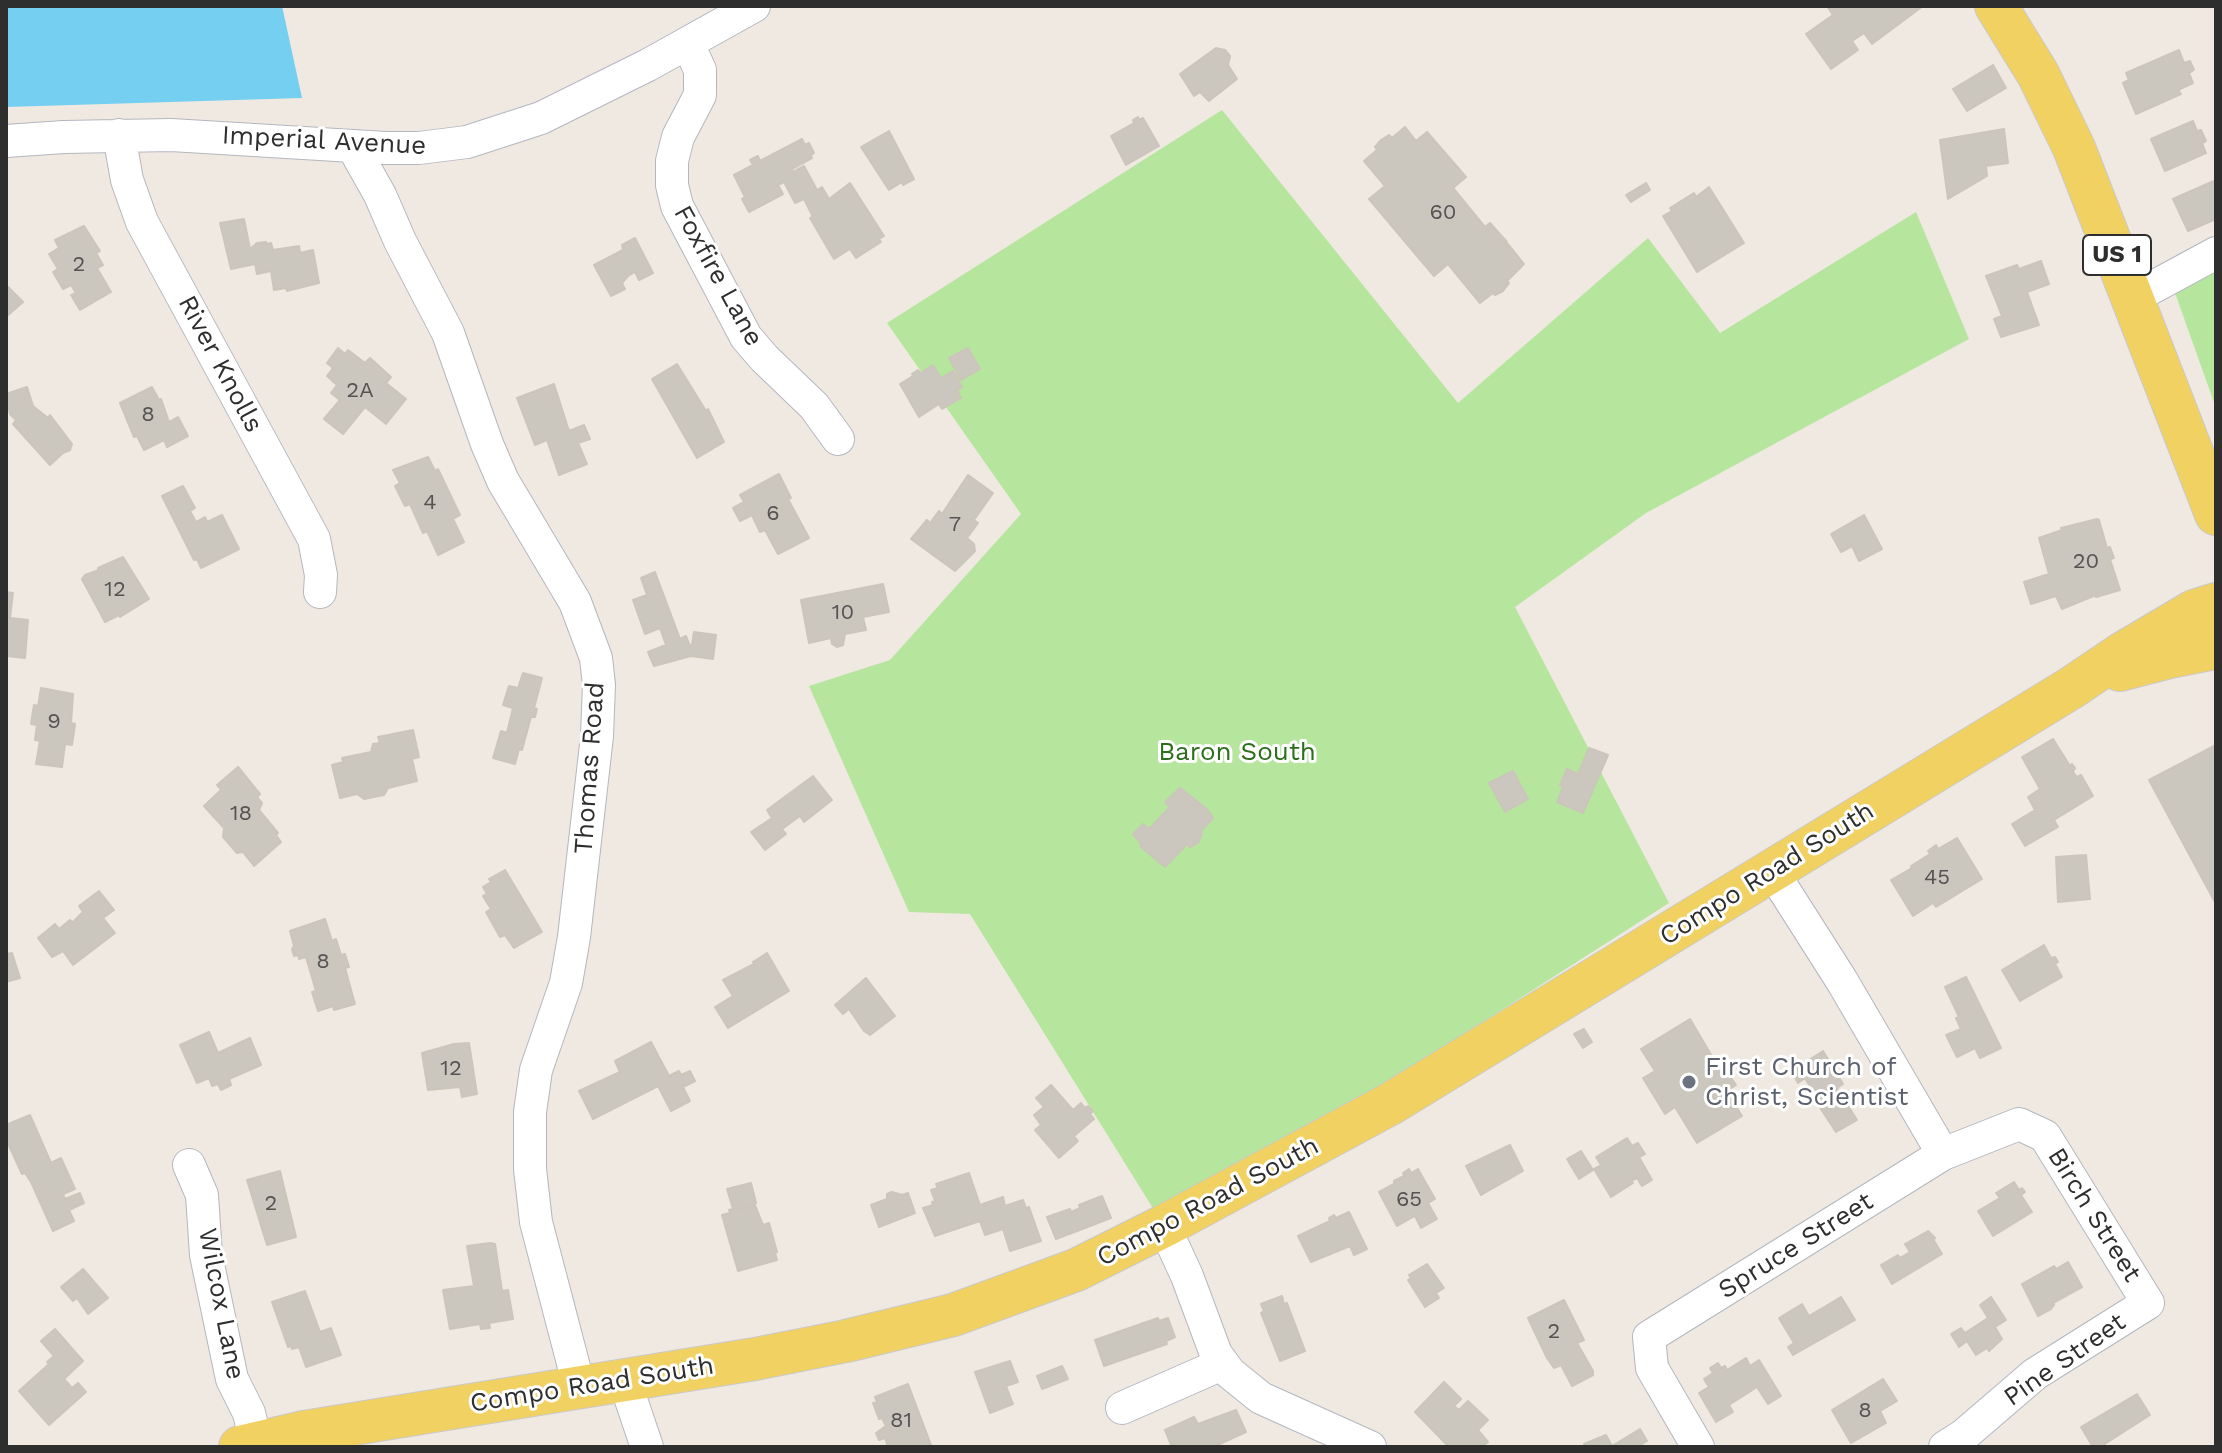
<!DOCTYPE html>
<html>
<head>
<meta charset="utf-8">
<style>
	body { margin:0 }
	#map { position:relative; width:2222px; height:1453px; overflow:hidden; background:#efe9e1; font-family:"Work Sans",sans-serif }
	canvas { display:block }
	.frame { position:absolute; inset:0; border:8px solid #2e2e2e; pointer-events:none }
</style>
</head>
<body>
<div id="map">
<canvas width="2222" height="1453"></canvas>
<div class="frame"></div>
</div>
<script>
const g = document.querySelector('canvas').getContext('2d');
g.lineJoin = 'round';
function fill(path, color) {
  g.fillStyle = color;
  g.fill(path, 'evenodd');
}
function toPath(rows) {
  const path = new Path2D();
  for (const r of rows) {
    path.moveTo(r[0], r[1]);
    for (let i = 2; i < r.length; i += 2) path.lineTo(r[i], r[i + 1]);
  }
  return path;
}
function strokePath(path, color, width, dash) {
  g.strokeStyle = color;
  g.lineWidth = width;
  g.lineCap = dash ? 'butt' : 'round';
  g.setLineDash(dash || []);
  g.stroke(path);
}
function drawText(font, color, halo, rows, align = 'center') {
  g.font = font + ' "Work Sans",sans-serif';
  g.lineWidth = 6;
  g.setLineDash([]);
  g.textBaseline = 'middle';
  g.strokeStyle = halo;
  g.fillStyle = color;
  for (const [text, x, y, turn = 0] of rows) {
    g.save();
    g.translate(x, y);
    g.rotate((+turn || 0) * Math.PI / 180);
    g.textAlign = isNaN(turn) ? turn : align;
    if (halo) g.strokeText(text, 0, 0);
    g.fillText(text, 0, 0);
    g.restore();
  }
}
const green = toPath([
	[1222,110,1458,403,1648,238,1720,333,1916,212,1969,339,1646,513,1515,607,1669,903,1164,1226,970,914,909,912,809,686,890,660,1021,514,887,323],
	[2216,267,2216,408,2174,290]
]);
const water = toPath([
	[6,6,282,6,302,98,6,107]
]);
const building = toPath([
	[1827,6,1923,6,1872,44,1864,33,1852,41,1858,50,1831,69,1806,34,1833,15,1827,6],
	[1216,48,1225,50,1230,56,1228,65,1237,79,1209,101,1200,92,1194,96,1180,74,1216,48],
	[2179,50,2184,63,2190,61,2194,70,2189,73,2193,83,2178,90,2181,94,2136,114,2123,83,2129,80,2126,73,2179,50],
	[1993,65,2006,88,1967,111,1953,89,1993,65],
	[1138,117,1139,120,1143,118,1159,146,1126,165,1111,136,1134,123,1133,120,1138,117],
	[2193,121,2197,131,2201,130,2206,141,2202,143,2206,153,2165,171,2151,139,2193,121],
	[1405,127,1416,141,1427,132,1466,177,1453,188,1485,227,1490,223,1507,242,1502,247,1503,248,1508,244,1524,264,1507,281,1509,283,1503,291,1495,295,1493,293,1480,303,1448,264,1434,276,1369,199,1385,186,1364,161,1377,150,1375,147,1381,140,1389,135,1392,138,1405,127],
	[2004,129,2008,163,1986,166,1987,176,1948,199,1940,140,2004,129],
	[889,131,914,179,903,185,902,182,889,190,861,147,889,131],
	[802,139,805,145,809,143,814,153,811,155,812,158,792,169,793,172,804,166,817,190,822,187,829,199,850,183,884,236,879,239,881,242,856,258,850,249,834,259,810,218,813,217,804,199,795,203,784,182,778,185,783,194,749,212,742,199,745,197,734,175,753,165,750,160,758,156,760,161,802,139],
	[2216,180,2216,219,2188,231,2173,199,2216,180],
	[1646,183,1650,190,1631,202,1626,195,1646,183],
	[1709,187,1744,243,1697,272,1663,216,1672,211,1670,208,1694,193,1696,197,1709,187],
	[244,219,250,249,257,243,266,242,267,244,271,243,273,250,299,246,300,253,313,250,319,283,287,291,286,288,274,290,271,271,257,274,255,264,231,269,220,223,244,219],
	[84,226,100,251,96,253,103,265,97,268,111,292,80,310,71,295,76,293,71,285,63,289,53,272,58,269,49,254,59,248,55,240,84,226],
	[635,238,653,273,639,280,635,272,628,276,622,283,625,289,611,296,594,265,623,250,622,245,635,238],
	[2041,261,2049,284,2027,292,2039,325,2001,337,1994,319,2002,316,1986,276,2017,265,2019,269,2041,261],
	[6,285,23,302,6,317,6,285],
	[338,348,345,354,348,350,365,363,370,358,391,377,386,383,406,399,386,424,365,407,343,434,324,419,340,400,331,393,337,385,327,376,333,368,327,363,338,348],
	[968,348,980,369,961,380,949,358,968,348],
	[677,364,706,411,708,409,724,442,697,458,652,379,677,364],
	[933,365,941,378,953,371,962,387,957,391,961,398,942,409,939,404,919,417,900,384,913,376,912,374,918,370,920,373,933,365],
	[554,384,569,431,584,425,590,439,578,443,587,464,559,475,547,440,535,445,517,398,554,384],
	[27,387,33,406,48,418,50,415,72,444,70,450,63,453,50,465,13,424,16,420,10,414,6,394,27,387],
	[152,387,159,400,161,399,169,422,178,417,188,436,167,447,164,440,144,450,137,436,134,437,120,403,152,387],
	[428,457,435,471,438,469,460,515,453,519,464,542,438,555,427,531,423,533,410,504,405,506,395,486,400,483,393,470,428,457],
	[779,474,791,498,788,499,809,538,778,554,765,530,760,532,752,515,740,521,733,508,744,502,740,495,779,474],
	[968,475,993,493,974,520,978,523,967,538,974,544,975,551,955,571,911,539,927,520,930,523,939,511,942,514,968,475],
	[183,486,195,508,190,511,196,522,205,517,207,522,222,515,239,549,201,568,197,559,194,560,162,496,183,486],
	[1864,515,1882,549,1859,561,1852,546,1841,552,1831,534,1864,515],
	[2097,519,2099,520,2107,548,2110,547,2114,558,2110,559,2120,590,2096,597,2096,595,2062,609,2056,596,2031,604,2024,582,2049,574,2039,538,2062,530,2061,528,2097,519],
	[123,557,149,599,120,617,119,615,105,622,82,579,85,575,99,570,98,568,123,557],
	[655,572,680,639,686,636,690,646,692,645,694,632,716,635,713,659,691,656,654,666,648,652,666,645,660,628,645,634,633,600,647,595,641,578,655,572],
	[883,584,889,612,863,617,866,630,845,634,843,645,837,647,832,644,831,638,809,643,801,600,883,584],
	[6,592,13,593,10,618,28,620,25,658,6,656,6,592],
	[523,673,542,678,534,708,537,709,535,717,531,717,522,750,519,749,515,764,493,758,501,731,507,733,513,708,503,705,509,686,518,688,523,673],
	[41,688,73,694,71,723,75,724,72,745,65,744,62,767,36,764,40,741,35,740,37,725,31,724,34,705,38,706,41,688],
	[413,730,419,757,412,759,417,781,388,788,384,795,364,799,357,794,340,798,332,765,343,762,342,758,371,752,373,744,380,743,378,737,413,730],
	[2053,739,2070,766,2072,764,2075,768,2073,772,2077,777,2081,775,2093,796,2054,820,2058,827,2025,846,2012,824,2035,810,2028,797,2040,789,2022,757,2053,739],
	[2216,745,2216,904,2149,780,2216,745],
	[1589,748,1608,755,1583,813,1557,802,1563,787,1560,785,1567,769,1578,774,1589,748],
	[238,767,260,794,257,797,262,803,259,810,278,833,276,835,281,842,254,866,243,852,237,853,223,837,224,828,204,806,221,790,217,785,238,767],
	[1513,771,1528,799,1505,812,1489,783,1513,771],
	[813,776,832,800,804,822,800,816,782,829,786,834,765,850,751,832,772,818,767,810,813,776],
	[1180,788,1207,809,1213,818,1200,832,1202,834,1198,843,1190,847,1187,844,1165,867,1141,847,1140,842,1133,834,1143,824,1149,829,1170,807,1165,802,1180,788],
	[1957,838,1982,879,1936,907,1933,903,1913,916,1891,880,1912,868,1911,866,1930,854,1928,851,1936,845,1938,849,1957,838],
	[2086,855,2090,899,2058,902,2056,857,2086,855],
	[505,870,542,932,514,948,505,935,500,937,486,912,491,909,483,896,487,894,483,887,491,882,489,879,505,870],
	[99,891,114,910,103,918,115,933,73,965,63,951,52,957,38,938,55,924,59,929,70,920,73,922,83,912,79,906,99,891],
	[325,919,332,941,336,939,341,955,345,954,349,967,345,968,355,1004,334,1010,333,1006,318,1011,312,992,316,991,306,957,299,959,298,955,294,956,292,949,294,946,290,931,325,919],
	[2044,945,2051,958,2055,957,2058,962,2055,964,2062,977,2020,1001,2002,970,2044,945],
	[12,953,20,978,6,982,6,954,12,953],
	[767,953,789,991,728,1028,715,1007,733,996,723,980,754,964,753,962,767,953],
	[1966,977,2001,1048,1980,1058,1975,1048,1957,1057,1946,1035,1961,1029,1956,1018,1959,1017,1945,987,1966,977],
	[866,978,895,1016,870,1035,864,1031,849,1009,843,1014,835,1005,866,978],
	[1690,1019,1720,1070,1724,1067,1736,1085,1726,1091,1742,1116,1697,1143,1675,1107,1665,1114,1643,1078,1655,1071,1641,1049,1690,1019],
	[1584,1029,1592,1042,1583,1048,1574,1034,1584,1029],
	[209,1032,218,1053,250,1038,261,1065,229,1079,231,1085,221,1090,218,1084,212,1086,209,1078,197,1083,180,1045,209,1032],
	[651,1042,669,1076,679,1071,681,1075,690,1071,695,1081,683,1087,690,1101,671,1111,658,1086,593,1119,579,1091,620,1072,615,1061,651,1042],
	[469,1043,477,1094,462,1097,460,1087,428,1090,422,1053,454,1044,469,1043],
	[1823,1051,1843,1084,1837,1088,1857,1120,1836,1132,1819,1106,1824,1103,1816,1090,1813,1092,1805,1078,1798,1083,1792,1071,1823,1051],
	[1051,1085,1073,1110,1081,1103,1085,1108,1088,1106,1093,1111,1090,1114,1094,1119,1074,1136,1078,1141,1059,1158,1035,1130,1041,1125,1034,1115,1044,1107,1036,1098,1051,1085],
	[30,1115,51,1163,61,1158,75,1189,63,1194,65,1199,80,1193,84,1203,69,1210,74,1221,53,1231,31,1182,25,1173,22,1174,6,1139,6,1125,30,1115],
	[1627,1138,1632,1146,1638,1143,1645,1154,1639,1157,1652,1180,1642,1186,1637,1178,1631,1181,1633,1183,1611,1197,1594,1169,1601,1165,1596,1157,1627,1138],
	[1510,1145,1523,1171,1481,1195,1466,1166,1510,1145],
	[1581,1151,1593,1170,1579,1179,1567,1159,1581,1151],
	[1409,1169,1411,1173,1418,1169,1435,1199,1428,1203,1437,1219,1421,1228,1415,1216,1397,1226,1379,1192,1394,1184,1394,1181,1404,1176,1403,1173,1409,1169],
	[280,1171,296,1237,267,1245,247,1180,280,1171],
	[969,1173,980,1205,1003,1197,1005,1206,1023,1200,1026,1208,1029,1207,1041,1241,1010,1251,1003,1229,985,1235,980,1221,935,1236,923,1208,933,1205,932,1202,935,1201,931,1190,938,1188,936,1184,969,1173],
	[2014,1182,2019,1190,2022,1188,2025,1192,2021,1195,2032,1212,1993,1236,1978,1211,2000,1198,1996,1193,2014,1182],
	[751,1183,756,1203,738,1210,755,1205,763,1225,769,1223,777,1252,775,1253,777,1260,738,1271,722,1215,730,1213,729,1210,733,1209,727,1189,751,1183],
	[892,1192,902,1195,908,1193,915,1213,879,1227,871,1205,887,1199,887,1194,892,1192],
	[1102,1196,1111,1218,1056,1239,1047,1217,1070,1209,1071,1212,1080,1208,1079,1205,1102,1196],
	[1349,1212,1367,1249,1354,1255,1350,1246,1311,1262,1298,1236,1330,1221,1329,1218,1334,1215,1336,1218,1349,1212],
	[1928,1231,1935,1238,1933,1239,1942,1254,1892,1284,1881,1265,1898,1255,1900,1258,1910,1252,1905,1244,1928,1231],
	[490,1243,495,1244,502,1291,508,1290,513,1319,489,1323,490,1328,481,1329,480,1324,450,1329,443,1290,474,1286,467,1246,490,1243],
	[2068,1262,2082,1287,2053,1303,2054,1305,2051,1309,2038,1316,2022,1284,2054,1266,2056,1269,2068,1262],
	[1427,1264,1444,1288,1436,1293,1439,1298,1425,1307,1408,1280,1411,1278,1409,1275,1427,1264],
	[83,1269,108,1298,88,1314,77,1298,73,1301,61,1287,83,1269],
	[305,1291,320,1332,331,1328,341,1355,306,1367,299,1347,292,1349,291,1346,288,1347,272,1302,305,1291],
	[1282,1296,1284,1304,1287,1303,1305,1351,1280,1361,1261,1313,1264,1311,1261,1304,1282,1296],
	[1841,1297,1855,1320,1793,1355,1788,1347,1794,1343,1779,1318,1802,1304,1809,1316,1841,1297],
	[1991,1297,2006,1320,1995,1327,2002,1339,1989,1351,1987,1348,1976,1355,1967,1341,1959,1347,1951,1334,1961,1328,1965,1333,1988,1318,1980,1305,1991,1297],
	[1564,1300,1584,1340,1577,1343,1593,1371,1593,1375,1572,1386,1561,1365,1554,1368,1547,1358,1528,1318,1564,1300],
	[1158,1318,1159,1321,1168,1318,1175,1337,1166,1341,1167,1344,1104,1366,1095,1340,1158,1318],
	[55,1329,83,1361,64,1379,72,1388,78,1383,86,1392,49,1425,19,1391,49,1364,47,1362,54,1356,41,1341,55,1329],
	[1746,1358,1750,1366,1759,1360,1781,1396,1768,1404,1757,1387,1729,1405,1733,1412,1716,1422,1699,1393,1709,1387,1704,1379,1713,1373,1710,1368,1718,1363,1721,1368,1725,1366,1727,1370,1746,1358],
	[1010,1361,1018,1382,1006,1386,1013,1404,990,1413,975,1372,1010,1361],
	[1062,1366,1068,1379,1042,1389,1037,1376,1062,1366],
	[1883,1379,1897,1401,1880,1411,1886,1423,1851,1443,1832,1410,1883,1379],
	[1444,1382,1461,1399,1454,1406,1459,1410,1468,1401,1488,1420,1478,1430,1488,1442,1482,1447,1449,1447,1415,1412,1444,1382],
	[908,1384,931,1445,925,1447,888,1447,885,1438,879,1440,876,1433,886,1426,882,1418,879,1419,873,1403,877,1402,875,1397,908,1384],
	[2137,1394,2150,1415,2100,1447,2093,1447,2081,1427,2137,1394],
	[1236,1410,1246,1432,1213,1447,1172,1447,1165,1430,1194,1417,1198,1424,1236,1410],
	[1640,1429,1647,1441,1637,1447,1586,1447,1584,1444,1606,1435,1612,1446,1640,1429]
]);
const minor = toPath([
	[688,44,700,70,700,95,678,137,672,161,672,185,677,206,746,337,764,358,814,406,838,439],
	[119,135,127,180,142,222,314,539,321,575,320,592],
	[6,141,64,137,171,135,386,148,419,148,467,142,541,118,648,65,754,6],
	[353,147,380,195,400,241,448,333,487,444,503,481,575,602,596,658,599,685,597,736,574,937,566,983,536,1070,530,1112,530,1169,536,1222,579,1386],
	[2133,298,2216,253],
	[1772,871,1842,981,1943,1154,2019,1124,2045,1136,2148,1303,2035,1374,1964,1435,1945,1447],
	[189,1165,202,1195,206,1255,232,1379,249,1413,256,1443],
	[1164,1226,1187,1276,1216,1354,1230,1373,1261,1398,1370,1447],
	[624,1379,647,1447],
	[1122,1408,1222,1364],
	[1698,1447,1652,1368,1649,1337,1943,1154]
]);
const major = toPath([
	[1996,6,2038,74,2074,148,2216,514],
	[2120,670,2170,657,2216,648],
	[240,1447,304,1432,755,1359,846,1341,953,1315,1076,1270,1164,1226,1390,1104,2071,688,2123,653,2194,611,2216,604]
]);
const markers = [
	[1689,1082,8,"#6b7280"]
];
const numberNames = [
	["60",1443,213],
	["2",79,265],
	["2A",360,391],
	["8",148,415],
	["4",430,503],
	["6",773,514],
	["7",955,525],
	["20",2086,562],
	["12",115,590],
	["10",843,613],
	["9",54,722],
	["18",241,814],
	["45",1937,878],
	["8",323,962],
	["12",451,1069],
	["65",1409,1200],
	["2",271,1204],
	["2",1554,1332],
	["8",1865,1411],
	["81",901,1421]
];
const shields = [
	[2117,255,68]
];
const shieldNames = [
	["US 1",2117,255]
];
const streetNames = [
	["Imperial Avenue",324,141,3],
	["Foxfire Lane",718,276,61],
	["River Knolls",220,364,62],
	["Thomas Road",590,768,-86],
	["Compo Road South",1767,874,-32],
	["Compo Road South",1208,1202,-28],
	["Birch Street",2094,1215,58],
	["Spruce Street",1796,1246,-32],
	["Wilcox Lane",221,1304,79],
	["Pine Street",2065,1360,-35],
	["Compo Road South",592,1385,-9]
];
const parkNames = [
	["Baron South",1237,752]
];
const worshipNames = [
	["First Church of",1705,1067],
	["Christ, Scientist",1705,1097]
];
fill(green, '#b6e59e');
fill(water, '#75cff0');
fill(building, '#cbc7bf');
strokePath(building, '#cbc5ba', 2);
strokePath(minor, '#b4b7c1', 34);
strokePath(major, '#c9c9c9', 44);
strokePath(minor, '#fff', 32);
strokePath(major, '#f2d163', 42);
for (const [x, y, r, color] of markers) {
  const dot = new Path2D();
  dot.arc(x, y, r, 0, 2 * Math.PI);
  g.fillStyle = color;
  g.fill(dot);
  strokePath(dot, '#fff', 3);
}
drawText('22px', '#555452', null, numberNames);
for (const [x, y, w] of shields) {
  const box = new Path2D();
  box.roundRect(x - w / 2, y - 20, w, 40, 6);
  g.fillStyle = '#fff';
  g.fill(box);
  strokePath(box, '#2e2e2e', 2);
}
drawText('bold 24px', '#2e2e2e', null, shieldNames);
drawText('26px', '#2e2e2e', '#fff', streetNames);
drawText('26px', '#2c6e1b', '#fff', parkNames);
drawText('26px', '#5b616d', '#fff', worshipNames, 'left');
</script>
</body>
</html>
